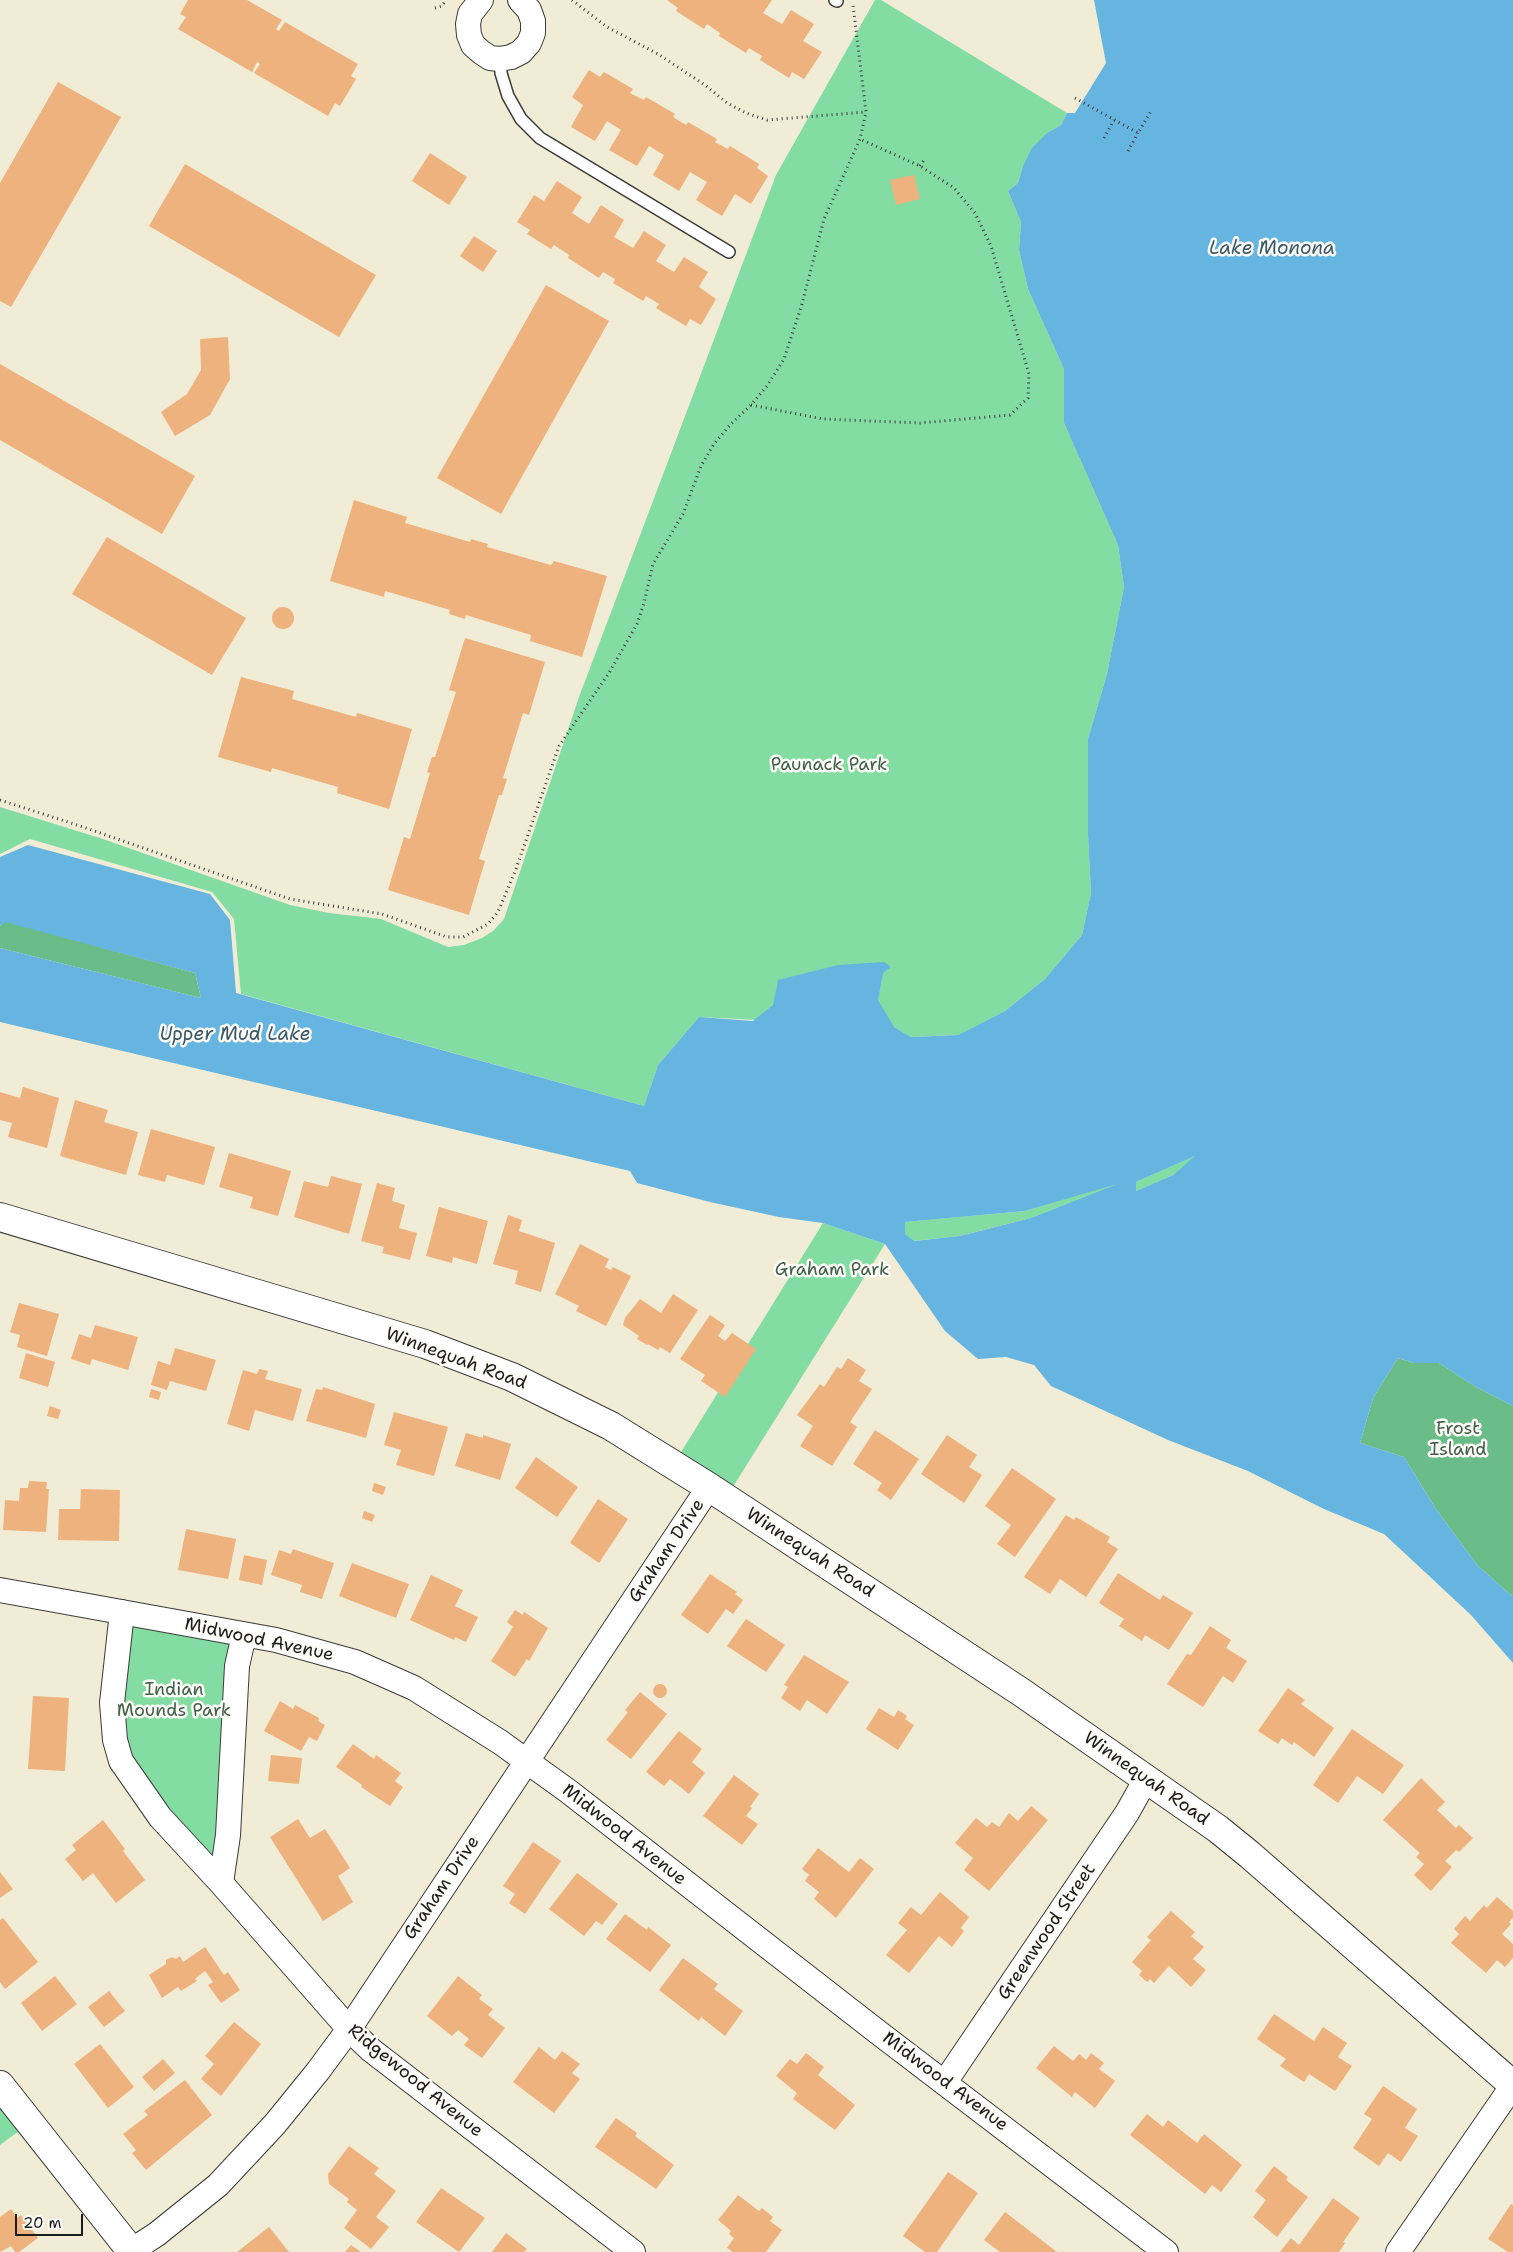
<!DOCTYPE html>
<html>
<head>
<meta charset="utf-8">
<style>
	body { margin:0 }
	#map { position:relative; width:1513px; height:2252px; overflow:hidden; background:#f1ecd5; font-family:"Shantell Sans",sans-serif }
	canvas { display:block }
	.scale { position:absolute; left:15px; top:2214px; width:68px; height:22px; box-sizing:border-box; border:2px solid #1c1c1c; border-top:0; padding-left:6px; font-size:15px; line-height:18px; white-space:nowrap; color:#1c1c1c; -webkit-text-stroke:4px #fdfcf7; paint-order:stroke }
</style>
</head>
<body>
<div id="map">
<canvas width="1513" height="2252"></canvas>
<div class="scale">20 m</div>
</div>
<script>
const g = document.querySelector('canvas').getContext('2d');
g.lineJoin = 'round';
function fill(path, color) {
  g.fillStyle = color;
  g.fill(path, 'evenodd');
}
function toPath(rows) {
  const path = new Path2D();
  for (const r of rows) {
    if (r.length === 3) {
      path.moveTo(r[0] + r[2], r[1]);
      path.arc(r[0], r[1], r[2], 0, 2 * Math.PI);
      continue;
    }
    path.moveTo(r[0], r[1]);
    for (let i = 2; i < r.length; i += 2) path.lineTo(r[i], r[i + 1]);
  }
  return path;
}
function strokePath(path, color, width, dash) {
  g.strokeStyle = color;
  g.lineWidth = width;
  g.lineCap = dash ? 'butt' : 'round';
  g.setLineDash(dash || []);
  g.stroke(path);
}
function drawText(font, color, halo, rows, align = 'center') {
  g.font = font + ' "Shantell Sans",sans-serif';
  g.lineWidth = 5;
  g.setLineDash([]);
  g.textBaseline = 'middle';
  g.strokeStyle = halo;
  g.fillStyle = color;
  for (const [text, x, y, turn = 0] of rows) {
    g.save();
    g.translate(x, y);
    g.rotate((+turn || 0) * Math.PI / 180);
    g.textAlign = isNaN(turn) ? turn : align;
    if (halo) g.strokeText(text, 0, 0);
    g.fillText(text, 0, 0);
    g.restore();
  }
}
const green = toPath([
	[875,0,881,0,1067,113,1061,125,1047,133,1023,166,1018,183,1008,191,1021,222,1019,250,1028,289,1064,369,1064,423,1118,545,1124,587,1107,674,1088,739,1088,835,1091,893,1082,935,1045,979,1005,1011,958,1035,911,1037,894,1027,699,1017,658,1065,644,1106,241,994,234,919,212,892,30,839,0,854,0,807,103,839,290,905,329,913,381,919,448,947,464,945,482,938,493,931,504,919,579,697,776,175],
	[1197,1155,1173,1175,1136,1191,1136,1182],
	[1125,1181,1031,1218,960,1236,913,1241,905,1234,904,1222,1025,1211],
	[823,1223,885,1244,731,1490,673,1465],
	[122,1612,244,1635,221,1883,115,1740],
	[0,2085,30,2123,0,2145]
]);
const forest = toPath([
	[5,921,195,973,201,998,0,948,0,926],
	[1398,1358,1414,1363,1439,1363,1476,1387,1513,1406,1513,1597,1477,1565,1436,1509,1404,1457,1360,1443,1373,1398]
]);
const water = toPath([
	[1094,0,1513,0,1513,1406,1476,1387,1439,1363,1414,1363,1398,1358,1373,1398,1360,1443,1404,1457,1436,1509,1477,1565,1513,1597,1513,1663,1471,1615,1384,1534,1324,1509,1248,1471,1168,1440,1051,1386,1034,1365,1006,1357,978,1359,945,1331,885,1244,823,1223,779,1217,710,1202,637,1183,630,1171,0,1022,0,948,201,998,195,973,5,922,0,926,0,857,28,845,210,894,230,920,236,993,644,1106,658,1065,699,1017,753,1021,773,1005,778,980,838,965,884,962,891,967,883,973,878,1000,894,1027,911,1037,958,1035,1005,1011,1045,979,1082,935,1091,893,1088,835,1088,739,1107,674,1124,587,1118,545,1064,423,1064,369,1028,289,1019,250,1021,222,1008,191,1018,183,1023,166,1032,148,1047,133,1061,125,1067,113,1075,113,1106,63],
	[1195,1156,1173,1175,1136,1191,1136,1182],
	[1117,1184,1031,1218,960,1236,914,1241,905,1234,905,1222,1025,1211]
]);
const building = toPath([
	[188,0,247,0,282,20,276,29,279,31,285,22,358,64,351,76,356,79,340,106,335,103,328,116,254,73,260,64,257,62,252,72,178,29,186,17,180,14],
	[667,0,772,0,763,13,782,24,791,10,814,24,803,41,822,52,804,79,792,72,789,78,760,60,762,56,749,48,746,53,719,36,720,33,707,24,704,29,676,11,678,8],
	[589,70,600,77,604,72,633,89,630,93,644,100,646,97,675,114,673,117,686,125,688,122,717,139,715,142,728,149,730,146,759,164,757,168,768,176,751,204,735,194,722,216,696,200,707,182,690,172,679,191,653,175,664,155,649,146,637,166,609,150,621,130,607,121,595,141,571,127,583,105,572,97],
	[58,82,121,117,11,307,0,301,0,183],
	[430,153,467,177,449,205,412,181],
	[185,164,376,275,339,337,149,226],
	[914,175,920,199,896,205,890,180],
	[557,181,582,197,572,213,589,224,601,205,624,220,614,237,633,248,644,231,666,245,656,261,674,272,684,257,708,272,699,287,716,299,701,325,690,319,686,326,656,308,659,304,646,296,643,301,613,283,615,279,603,272,599,278,568,258,569,255,554,245,551,249,527,234,530,230,517,222,534,195,544,201],
	[474,236,497,251,483,272,460,256],
	[546,285,609,321,501,514,437,478],
	[228,337,230,379,210,415,175,436,161,412,187,394,201,370,200,339],
	[0,364,195,476,162,534,0,440],
	[354,500,407,517,405,523,470,542,471,539,488,544,487,547,551,565,554,561,607,576,582,657,530,641,531,635,466,615,465,619,449,614,450,610,385,591,384,597,330,581],
	[107,537,246,618,212,675,72,594],
	[283,618,11],
	[465,638,545,662,529,715,523,713,503,778,507,779,502,795,499,795,479,859,485,861,469,915,388,890,404,837,410,839,430,773,427,772,432,757,435,757,456,692,449,690],
	[241,677,294,691,292,699,356,717,357,713,412,729,389,809,337,793,338,787,272,768,271,772,218,757],
	[23,1087,59,1098,47,1148,8,1137,12,1123,0,1120,0,1092,20,1098],
	[75,1100,108,1110,104,1122,138,1132,126,1175,60,1156],
	[151,1129,215,1147,204,1185,167,1175,165,1182,138,1175],
	[229,1153,291,1171,278,1216,250,1208,253,1197,219,1187],
	[331,1176,362,1184,349,1234,294,1217,304,1181,328,1187],
	[377,1183,395,1188,392,1201,405,1205,399,1228,417,1233,410,1260,382,1253,384,1247,361,1241],
	[439,1207,488,1221,477,1264,453,1257,452,1263,426,1256],
	[508,1215,522,1220,519,1231,555,1243,541,1292,515,1284,518,1271,493,1264],
	[580,1244,609,1259,605,1267,611,1270,613,1267,631,1276,606,1326,576,1311,579,1306,555,1294],
	[673,1294,698,1310,670,1353,660,1347,658,1350,648,1344,647,1345,637,1339,639,1336,623,1325,625,1318,640,1299,661,1313],
	[19,1303,59,1314,47,1356,17,1347,20,1335,10,1332],
	[710,1315,725,1325,718,1336,725,1341,732,1333,756,1349,725,1397,701,1381,705,1375,680,1359],
	[95,1325,138,1337,128,1370,92,1359,90,1365,71,1359,79,1334,91,1338],
	[175,1348,216,1360,206,1391,170,1381,167,1390,151,1385,158,1361,170,1365],
	[26,1353,55,1362,48,1387,19,1378],
	[848,1358,866,1370,859,1381,872,1389,850,1422,857,1427,832,1466,800,1446,813,1426,797,1415,820,1384,824,1387,837,1367,841,1369],
	[259,1369,268,1371,265,1379,302,1389,293,1421,255,1410,249,1431,227,1424,243,1370,257,1374],
	[323,1387,375,1404,366,1438,306,1421,316,1389,322,1390],
	[151,1389,161,1392,159,1400,149,1397],
	[50,1406,61,1410,58,1419,47,1416],
	[394,1412,448,1427,434,1476,396,1465,401,1450,384,1445],
	[875,1430,919,1459,891,1500,877,1490,882,1483,853,1464],
	[466,1433,483,1438,483,1435,511,1444,500,1480,455,1466],
	[947,1435,977,1455,969,1467,982,1475,964,1503,921,1474],
	[536,1457,578,1487,557,1517,515,1488],
	[1012,1468,1056,1499,1015,1557,997,1544,1011,1525,985,1506],
	[29,1481,47,1482,46,1489,49,1489,46,1532,3,1530,5,1500,19,1501,20,1488,28,1488],
	[374,1483,386,1487,383,1495,372,1491],
	[81,1489,120,1490,119,1541,58,1540,59,1509,80,1509],
	[598,1499,628,1519,599,1563,570,1543],
	[364,1511,375,1515,372,1522,362,1518],
	[1066,1515,1074,1520,1076,1517,1110,1537,1107,1542,1118,1549,1086,1597,1060,1579,1050,1594,1024,1577],
	[186,1529,236,1539,228,1579,178,1570],
	[293,1549,334,1563,322,1599,300,1592,302,1585,271,1575,279,1550,291,1554],
	[244,1555,267,1560,262,1585,239,1580],
	[352,1563,409,1584,396,1618,339,1596],
	[1118,1573,1160,1600,1163,1595,1193,1613,1169,1650,1145,1635,1142,1641,1119,1626,1124,1619,1099,1603],
	[710,1574,737,1592,735,1594,743,1600,733,1614,726,1609,708,1634,681,1615],
	[431,1575,463,1590,455,1606,478,1617,466,1642,455,1637,454,1640,410,1620],
	[515,1610,523,1615,524,1612,548,1628,529,1661,527,1659,515,1677,491,1661,513,1627,507,1622],
	[746,1619,785,1645,766,1672,727,1646],
	[1210,1626,1231,1640,1226,1648,1247,1661,1233,1683,1223,1676,1203,1707,1167,1684,1187,1654,1191,1655],
	[804,1655,849,1682,827,1714,807,1700,800,1711,781,1698,788,1687,784,1685],
	[660,1691,7],
	[1288,1688,1305,1700,1301,1704,1334,1728,1314,1757,1294,1742,1292,1745,1282,1738,1278,1744,1258,1731],
	[640,1692,667,1714,631,1759,606,1740,628,1712,625,1710],
	[33,1696,69,1698,65,1771,28,1769],
	[280,1701,293,1709,295,1705,319,1718,318,1721,325,1725,317,1741,309,1737,301,1751,264,1731],
	[879,1708,894,1717,898,1710,907,1716,905,1719,914,1725,898,1750,866,1729],
	[1352,1729,1404,1765,1383,1794,1357,1776,1338,1803,1313,1785],
	[679,1731,702,1749,692,1762,705,1773,689,1794,670,1779,664,1786,646,1772],
	[353,1744,374,1759,376,1755,401,1773,395,1781,403,1787,390,1806,361,1787,362,1785,336,1767],
	[271,1755,302,1758,299,1784,268,1781],
	[734,1775,759,1794,750,1807,752,1808,746,1816,758,1824,742,1845,703,1816],
	[1421,1778,1445,1802,1437,1810,1456,1828,1459,1825,1473,1838,1459,1852,1456,1850,1445,1861,1452,1867,1431,1891,1414,1875,1424,1864,1416,1857,1420,1853,1383,1820],
	[1031,1806,1048,1820,989,1891,964,1870,973,1858,955,1843,976,1818,987,1827,992,1822,999,1827,1009,1813,1018,1821],
	[298,1819,310,1838,325,1829,350,1868,338,1876,353,1902,323,1921,270,1837],
	[103,1820,125,1849,123,1851,145,1880,116,1903,93,1873,83,1881,65,1859,76,1850,72,1845],
	[533,1842,561,1861,525,1914,509,1903,515,1894,503,1886],
	[818,1848,849,1872,860,1858,874,1869,836,1918,814,1899,819,1892,805,1881,809,1875,802,1869],
	[0,1872,13,1889,0,1898],
	[577,1873,618,1904,602,1925,596,1921,584,1936,549,1909],
	[940,1892,969,1917,961,1928,964,1931,952,1947,939,1936,909,1973,886,1955,907,1930,898,1923,911,1907,921,1915],
	[1497,1897,1513,1911,1513,1918,1509,1922,1511,1924,1502,1934,1513,1944,1513,1958,1505,1967,1497,1960,1486,1973,1451,1943,1459,1934,1454,1929,1465,1916,1470,1921,1484,1905,1487,1908],
	[1171,1911,1195,1932,1191,1936,1204,1947,1193,1959,1206,1970,1191,1987,1169,1966,1154,1983,1150,1979,1147,1982,1139,1975,1142,1971,1132,1962,1151,1940,1147,1937],
	[625,1914,647,1930,648,1927,671,1945,650,1972,606,1939],
	[3,1918,38,1962,5,1989,0,1982,0,1920],
	[205,1947,224,1975,228,1972,240,1990,221,2003,208,1985,213,1982,205,1971,195,1979,197,1981,181,1991,178,1987,162,1998,149,1975,166,1964,166,1960,172,1957,176,1959,180,1956,183,1962],
	[683,1958,718,1984,714,1989,743,2011,725,2036,701,2017,699,2021,659,1990],
	[55,1976,77,2004,42,2031,21,2003],
	[458,1976,482,1995,479,1999,493,2009,488,2015,505,2028,482,2058,464,2045,469,2039,458,2030,452,2036,427,2016],
	[109,1991,125,2011,104,2027,88,2007],
	[1274,2014,1314,2041,1323,2027,1347,2043,1338,2057,1352,2066,1335,2091,1309,2074,1304,2082,1280,2066,1286,2059,1257,2039],
	[234,2022,261,2044,221,2096,201,2079,214,2064,205,2056],
	[100,2044,134,2087,108,2108,74,2064],
	[1054,2046,1073,2061,1079,2054,1086,2060,1091,2053,1104,2063,1099,2069,1115,2081,1095,2108,1075,2092,1072,2097,1036,2068],
	[539,2047,555,2060,562,2051,580,2064,572,2073,580,2079,554,2113,513,2082],
	[806,2053,824,2067,818,2075,855,2105,835,2130,793,2099,797,2093,776,2076,790,2059,797,2064],
	[163,2059,175,2073,154,2091,142,2077],
	[185,2080,212,2115,146,2170,132,2153,136,2150,123,2134,148,2115,144,2111],
	[1383,2086,1417,2109,1405,2128,1418,2136,1401,2162,1388,2153,1379,2166,1353,2148,1372,2119,1364,2114],
	[1147,2114,1163,2127,1168,2120,1197,2143,1204,2134,1242,2165,1221,2192,1212,2185,1205,2194,1130,2135],
	[616,2118,637,2133,635,2136,674,2165,656,2189,595,2147],
	[349,2146,379,2168,374,2174,396,2191,376,2217,389,2227,371,2249,344,2228,357,2210,347,2202,349,2199,329,2184,328,2174],
	[1274,2166,1288,2177,1286,2180,1308,2197,1277,2237,1253,2217,1266,2200,1255,2191],
	[948,2172,978,2193,937,2252,925,2252,903,2236],
	[441,2188,485,2218,459,2252,416,2222],
	[738,2195,759,2211,762,2208,773,2217,770,2221,782,2230,766,2252,733,2252,727,2248,734,2238,729,2234,731,2231,718,2220],
	[1333,2198,1360,2218,1343,2242,1345,2243,1339,2252,1280,2252,1291,2238,1299,2245],
	[1511,2204,1513,2205,1513,2252,1508,2252,1488,2239],
	[11,2209,17,2218,21,2215,38,2238,19,2252,15,2252,11,2246,0,2252,0,2217],
	[1005,2212,1057,2252,1000,2252,984,2240],
	[269,2227,289,2252,237,2252],
	[506,2233,527,2249,524,2252,492,2252],
	[351,2245,361,2252,345,2252]
]);
const path = toPath([
	[572,0,607,27,658,54,705,85,727,103,746,113,767,120,866,112],
	[435,8,442,6,446,0],
	[1075,98,1138,133,1151,111],
	[1104,138,1114,120],
	[1128,151,1138,133],
	[920,166,924,160],
	[751,405,823,419,920,423,1010,415,1028,398,1029,374,991,246,975,213,954,188,920,166,860,139],
	[0,800,80,826,290,899,382,914,447,937,463,937,488,924,498,912,516,869,559,746,609,673,637,624,644,603,653,564,683,514,701,466,714,444,730,425,751,405,767,386,784,359,802,304,824,219,860,139,866,112,853,5]
]);
const service = toPath([
	[835,0,837,1],
	[500,59,501,73,508,96,521,119,540,138,729,252]
]);
const minor = toPath([
	[481,0,470,14,468,24,469,35,473,45,481,52,490,58,500,59,511,57,521,52,529,43,533,33,533,21,529,10,520,0],
	[0,1590,276,1640,355,1662,414,1688,500,1742,568,1791,879,2033,1166,2252],
	[122,1612,112,1703,115,1740,121,1761,160,1817,221,1883],
	[244,1635,237,1666,228,1835,221,1883,349,2029,371,2050,633,2252],
	[945,2082,1127,1813,1146,1779],
	[131,2251,157,2234,218,2185,275,2124,318,2071,349,2029,709,1487],
	[1398,2252,1513,2085]
]);
const tertiary = toPath([
	[0,1217,425,1344,512,1377,611,1426,709,1487,1021,1692,1218,1829,1250,1855,1513,2085],
	[0,2085,132,2252]
]);
const parkNames = [
	["Paunack Park",829,765],
	["Graham Park",832,1270],
	["Frost",1458,1429],
	["Island",1458,1450],
	["Indian",174,1690],
	["Mounds Park",174,1711]
];
const streetNames = [
	["Winnequah Road",456,1359,20],
	["Graham Drive",667,1551,-56],
	["Winnequah Road",810,1553,33],
	["Midwood Avenue",259,1640,12],
	["Winnequah Road",1146,1779,35],
	["Midwood Avenue",624,1835,38],
	["Graham Drive",442,1888,-56],
	["Greenwood Street",1047,1932,-56],
	["Ridgewood Avenue",415,2081,39],
	["Midwood Avenue",945,2082,37]
];
const waterNames = [
	["Lake Monona",1272,249],
	["Upper Mud Lake",235,1035]
];
fill(green, '#83dda3');
fill(forest, '#6abc89');
fill(water, '#65b5e0');
fill(building, '#eeb27e');
strokePath(service, '#3c3b38', 14);
strokePath(minor, '#3c3b38', 26);
strokePath(tertiary, '#3c3b38', 30);
strokePath(path, '#3c3b38', 3, [1, 4]);
strokePath(service, '#fff', 11);
strokePath(minor, '#fff', 24);
strokePath(tertiary, '#fff', 28);
drawText('18px', '#40604b', '#fdfcf7', parkNames);
drawText('18px', '#1c1c1c', '#fdfcf7', streetNames);
drawText('italic 19px', '#39596a', '#fdfcf7', waterNames);
</script>
</body>
</html>
